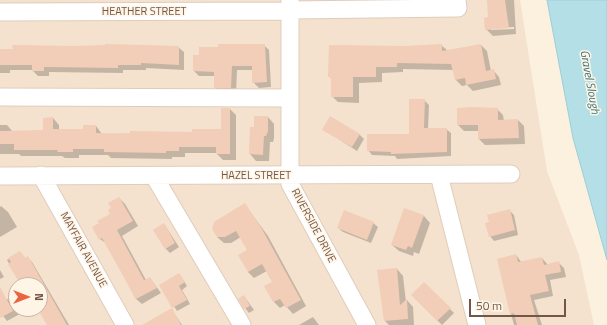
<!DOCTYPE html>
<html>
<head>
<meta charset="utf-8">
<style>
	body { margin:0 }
	#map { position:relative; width:607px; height:325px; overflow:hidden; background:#fcf0df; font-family:"Titillium Web",sans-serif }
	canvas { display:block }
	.north { position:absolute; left:8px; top:277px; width:40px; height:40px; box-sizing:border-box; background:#fff5e6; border:1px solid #c7b5a6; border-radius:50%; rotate:90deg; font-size:11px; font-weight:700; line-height:16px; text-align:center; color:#735647 }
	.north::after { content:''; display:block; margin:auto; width:14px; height:18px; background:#e96442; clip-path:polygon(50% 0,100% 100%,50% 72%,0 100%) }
	.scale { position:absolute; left:469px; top:299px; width:97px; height:18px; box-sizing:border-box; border:2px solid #735647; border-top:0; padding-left:5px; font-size:12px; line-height:14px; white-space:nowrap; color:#735647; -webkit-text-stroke:3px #fff5e6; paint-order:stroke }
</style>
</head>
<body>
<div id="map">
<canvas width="607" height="325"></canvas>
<div class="north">N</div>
<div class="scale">50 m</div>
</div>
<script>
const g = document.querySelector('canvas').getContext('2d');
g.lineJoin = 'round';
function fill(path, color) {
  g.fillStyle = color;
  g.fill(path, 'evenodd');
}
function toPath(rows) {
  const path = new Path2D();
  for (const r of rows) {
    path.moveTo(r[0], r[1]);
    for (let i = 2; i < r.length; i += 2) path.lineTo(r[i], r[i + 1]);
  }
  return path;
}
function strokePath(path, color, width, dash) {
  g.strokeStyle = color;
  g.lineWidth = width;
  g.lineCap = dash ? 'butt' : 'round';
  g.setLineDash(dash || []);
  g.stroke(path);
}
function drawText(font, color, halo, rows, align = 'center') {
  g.font = font + ' "Titillium Web",sans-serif';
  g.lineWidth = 3;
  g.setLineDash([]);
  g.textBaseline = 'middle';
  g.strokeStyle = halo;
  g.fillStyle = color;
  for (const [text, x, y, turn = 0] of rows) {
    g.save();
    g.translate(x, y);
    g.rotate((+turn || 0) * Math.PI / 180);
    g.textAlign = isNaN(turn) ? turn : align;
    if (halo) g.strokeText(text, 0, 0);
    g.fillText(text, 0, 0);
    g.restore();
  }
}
const residential = toPath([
	[0,0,520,0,547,171,579,255,594,325,0,325],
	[16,285,40,285,40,309,16,309]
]);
const water = toPath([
	[547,0,607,0,607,260,573,138,547,0]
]);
const shadow = toPath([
	[488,0,514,0,516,34,493,36,486,29,489,18],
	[514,27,514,29,491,30,491,28],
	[264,45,269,50,271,87,259,88,253,82,253,70,237,70,236,93,220,93,215,87,215,76,199,76,194,71,194,56],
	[441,45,448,51,481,45,487,51,491,71,493,70,499,77,501,85,473,91,467,85,462,86,456,80,454,70,403,69,403,72,382,73,382,82,359,83,359,103,338,102,332,96,332,79,329,76,406,47],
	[178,47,184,52,184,70,146,68,146,70,123,70,123,73,49,72,49,76,38,76,32,70,10,70,10,73,0,73,0,50],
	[424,100,429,105,428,129,446,129,451,133,451,156,397,159,395,156,372,155,368,150,410,135],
	[230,109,236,115,236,160,223,160,216,153,185,153,185,157,172,157,172,159,111,158,108,155,79,155,79,158,65,158,62,156,21,156,19,154,0,154,0,125,7,125,13,132,44,131,53,118,59,125,59,130,84,130,96,126,102,134,193,133,222,130],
	[497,109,503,115,504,121,518,120,524,126,525,144,485,145,479,139,479,131,464,131,458,125],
	[268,117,274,124,274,138,273,142,270,142,269,161,256,161,250,154],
	[323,129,359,134,364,139,357,151],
	[119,198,125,204,138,226,122,236,146,280,150,278,161,293,142,304,136,299,107,244,100,239],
	[245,205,268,236,306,306,293,314,285,305,280,308,274,302,266,287,273,282,267,271,254,278,248,272,249,250,241,237,231,243,224,243,217,237],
	[1,206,8,212,17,227,0,237,0,207],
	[510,211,514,215,518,235,494,241,490,236],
	[424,216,430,223,419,254,414,252,413,256,399,251,392,245],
	[373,223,378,227,371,243,343,232,338,228],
	[164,224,179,247,170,253,166,249],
	[20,252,26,259,28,258,32,262,69,325,48,325,39,310,36,311,34,309,40,309,40,285,22,285,7,260],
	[516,255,522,263,542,258,548,265,558,262,564,268,566,277,550,280,553,296,534,300,542,325,514,325,507,299],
	[397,269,403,276,406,302,407,300,413,307,414,325,389,325,385,321,378,271],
	[0,270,4,277,0,279],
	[182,278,187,286,182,290,190,304,177,311,161,285],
	[424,283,454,313,442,325,412,295],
	[16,295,16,309,29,309,7,321,0,312,0,303],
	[244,296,254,310,249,313,245,308],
	[172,310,182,325,152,325],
	[313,317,319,325,299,325]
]);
const building = toPath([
	[487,0,505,0,509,28,485,30,484,18,488,17],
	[105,44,179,46,179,65,141,63,141,65,118,65,118,68,44,67,44,71,32,71,32,65,0,65,0,49,13,49,12,45,75,46,105,45],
	[218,44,265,44,267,82,252,83,252,66,232,66,231,88,214,88,214,72,193,71,193,55,199,55,199,47,218,47],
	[442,44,442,51,481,44,486,71,494,69,496,79,466,85,465,78,455,80,451,64,397,63,397,67,376,67,376,77,353,77,353,97,331,97,331,77,328,77,329,45,406,46],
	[409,99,425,99,424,128,447,128,447,152,391,154,391,152,367,151,367,134,409,134],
	[473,107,498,108,498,120,518,119,519,138,478,139,478,125,457,125,457,108],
	[221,108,230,108,230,154,216,154,216,147,179,147,179,151,166,151,166,153,104,152,104,149,73,149,73,152,57,152,58,150,14,150,14,144,0,144,0,131,43,130,43,118,53,117,53,129,83,129,83,125,96,125,96,133,130,134,130,131,192,132,192,129,221,129],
	[254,116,268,116,268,131,266,136,264,136,263,155,249,154,250,127,254,127],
	[330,116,360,134,352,147,322,130],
	[119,197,133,221,117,230,144,280,150,277,157,288,136,299,102,238,99,240,92,227,99,223,97,221,110,214,108,210,111,208,108,203],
	[245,203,262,229,301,300,286,308,280,299,273,302,264,286,272,282,262,264,248,272,238,255,247,250,236,231,225,237,217,237,212,229,214,222],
	[404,208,424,215,412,248,408,246,406,250,391,245],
	[510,209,515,230,489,237,485,223,489,222,487,215],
	[344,210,374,222,367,240,337,228],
	[164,223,175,243,165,249,153,230],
	[20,251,25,258,28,256,67,325,47,325,40,313,40,285,21,285,8,264,11,262,8,258],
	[516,254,518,262,542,257,544,265,559,261,561,272,545,275,549,291,530,295,538,325,517,325,514,313,510,314,497,259],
	[397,268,400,305,407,299,408,319,384,321,377,270],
	[179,273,185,282,179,286,187,300,172,308,159,285],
	[424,282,451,308,437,321,411,295],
	[0,287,13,311,0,318],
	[244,295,250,306,244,309,238,299],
	[172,308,181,325,142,325]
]);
const minor = toPath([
	[290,0,290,184,367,325],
	[290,10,458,8,457,0],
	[0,12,289,11],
	[0,97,289,98],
	[41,175,125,325],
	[439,175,477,325],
	[0,176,511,174],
	[154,176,242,325]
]);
const streetNames = [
	["HEATHER STREET",144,12],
	["HAZEL STREET",256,176],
	["RIVERSIDE DRIVE",313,226,62],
	["MAYFAIR AVENUE",83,250,61]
];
const waterNames = [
	["Gravel Slough",589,82,80]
];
fill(residential, '#f4e2ce');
fill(water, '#b4dfe6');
strokePath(water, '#9acfd7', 1);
fill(shadow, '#0003');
fill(building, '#f2cdb7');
strokePath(minor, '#e0ccbb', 19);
strokePath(minor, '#fff', 17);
drawText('11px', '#735647', '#fff5e6', streetNames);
drawText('italic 12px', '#3e7780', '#fff5e6', waterNames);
</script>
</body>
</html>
